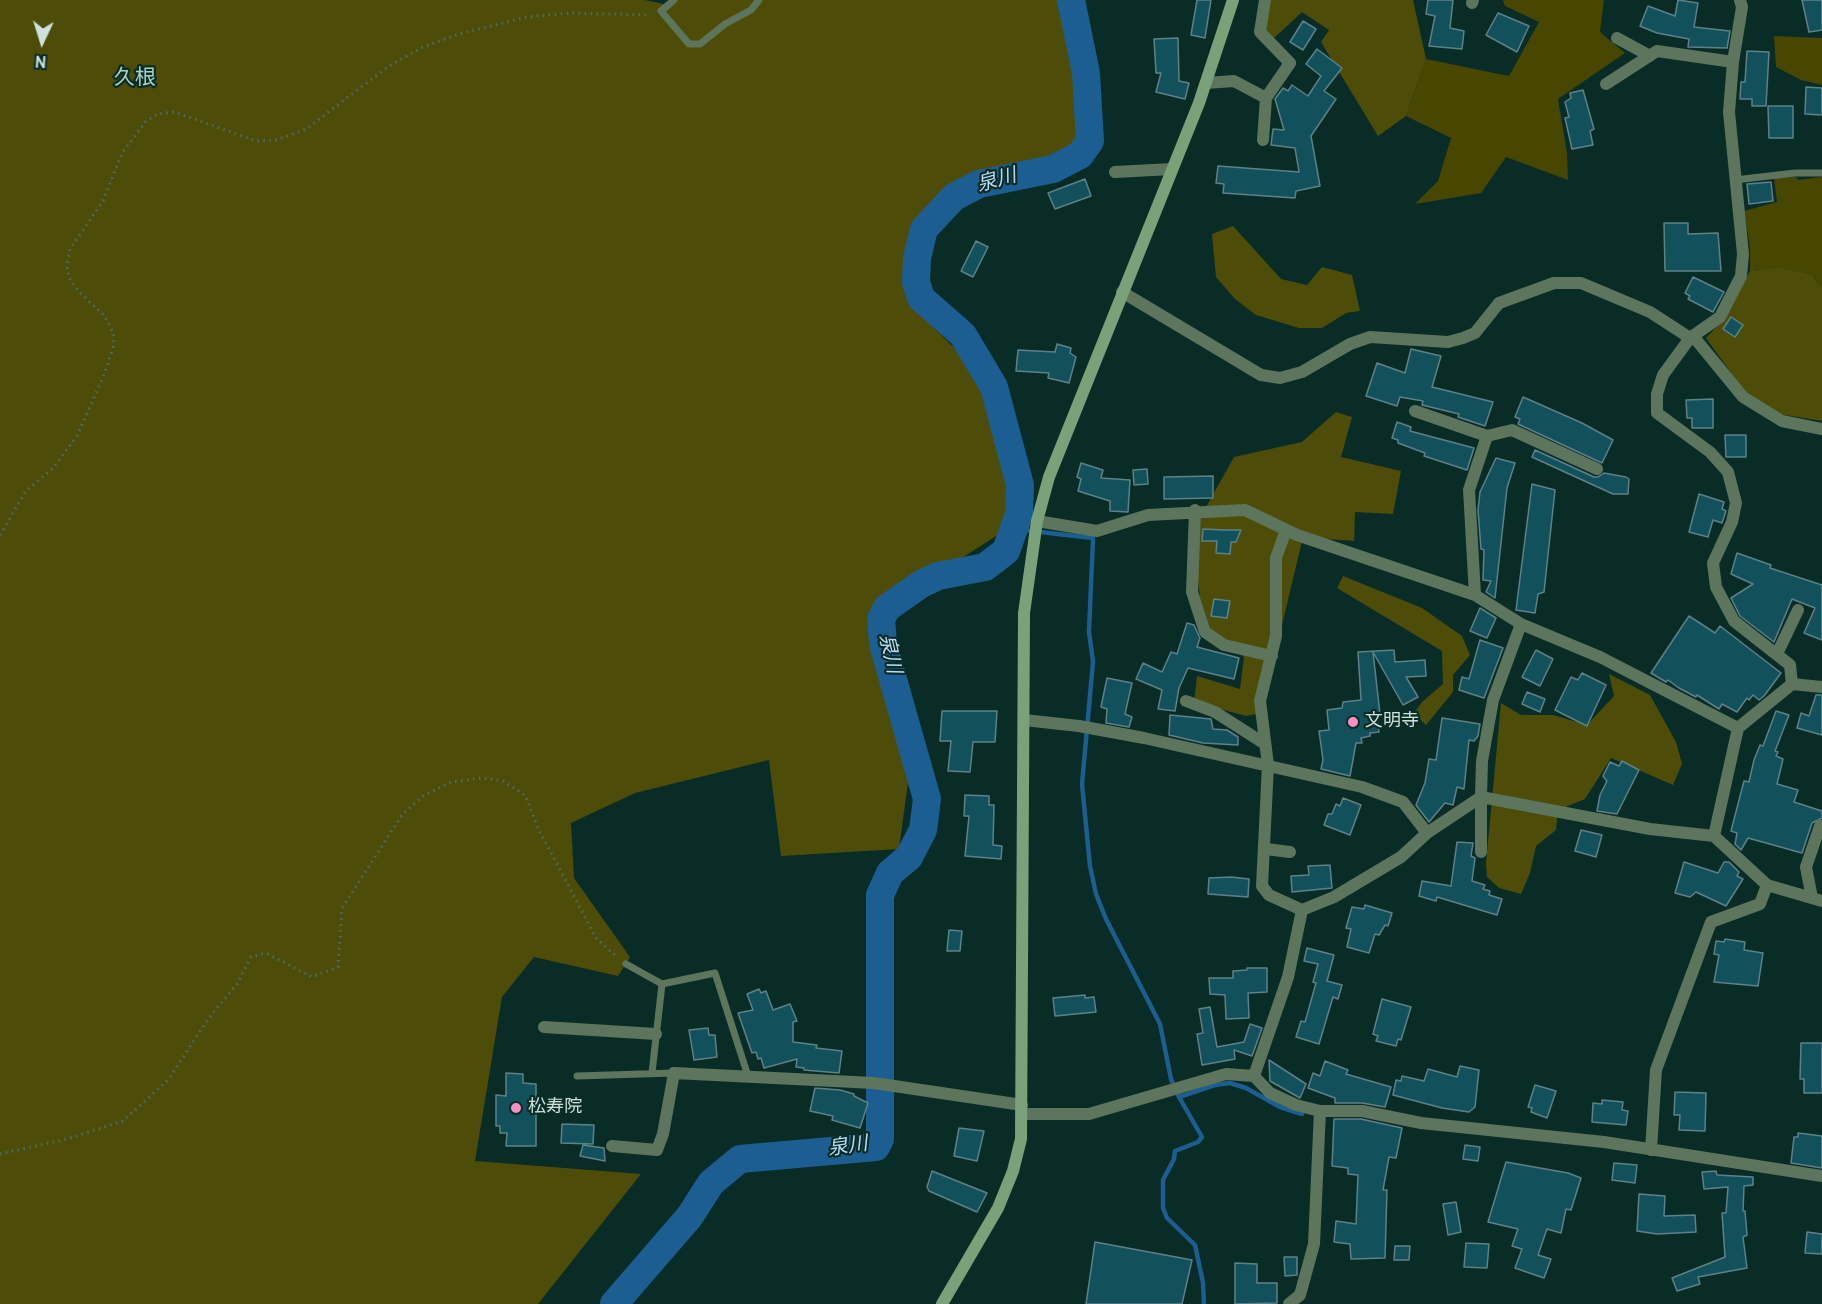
<!DOCTYPE html>
<html>
<head>
<meta charset="utf-8">
<style>
	body { margin:0 }
	#map { position:relative; width:1822px; height:1304px; overflow:hidden; background:#0a2c26; font-family:Overpass,sans-serif }
	canvas { display:block }
	.north { position:absolute; left:12px; top:12px; width:60px; height:60px; -webkit-text-stroke:4px #0a2c26; paint-order:stroke; rotate:184deg; font-size:16px; font-weight:700; line-height:24px; text-align:center; color:#cde0db }
	.north::after { content:''; display:block; margin:auto; width:21px; height:27px; background:#cde0db; clip-path:polygon(50% 0,100% 100%,50% 72%,0 100%) }
</style>
</head>
<body>
<div id="map">
<canvas width="1822" height="1304"></canvas>
<div class="north">N</div>
</div>
<script>
const g = document.querySelector('canvas').getContext('2d');
g.lineJoin = 'round';
function fill(path, color) {
  g.fillStyle = color;
  g.fill(path, 'evenodd');
}
function toPath(rows) {
  const path = new Path2D();
  for (const r of rows) {
    path.moveTo(r[0], r[1]);
    for (let i = 2; i < r.length; i += 2) path.lineTo(r[i], r[i + 1]);
  }
  return path;
}
function strokePath(path, color, width, dash) {
  g.strokeStyle = color;
  g.lineWidth = width;
  g.lineCap = dash ? 'butt' : 'round';
  g.setLineDash(dash || []);
  g.stroke(path);
}
function drawText(font, color, halo, rows, align = 'center') {
  g.font = font + ' Overpass,"Noto Sans JP",sans-serif';
  g.lineWidth = 4.5;
  g.setLineDash([]);
  g.textBaseline = 'middle';
  g.strokeStyle = halo;
  g.fillStyle = color;
  for (const [text, x, y, turn = 0] of rows) {
    g.save();
    g.translate(x, y);
    g.rotate((+turn || 0) * Math.PI / 180);
    g.textAlign = isNaN(turn) ? turn : align;
    if (halo) g.strokeText(text, 0, 0);
    g.fillText(text, 0, 0);
    g.restore();
  }
}
const green = toPath([
	[1503,0,1604,0,1600,32,1625,53,1558,99,1567,153,1568,180,1506,157,1481,193,1415,204,1438,181,1451,138,1406,116,1426,59,1509,76,1539,22,1505,6],
	[1774,36,1822,38,1822,85,1801,80,1776,67],
	[1796,177,1798,180,1822,177,1822,288,1812,274,1778,267,1750,271,1750,247,1744,211,1777,202,1774,178]
]);
const forest = toPath([
	[0,0,645,0,668,5,677,0,1070,0,1084,26,1088,134,1059,165,960,185,917,226,909,290,923,317,994,387,1022,471,1015,524,877,612,888,679,909,775,899,849,781,856,769,760,635,793,571,823,574,878,630,957,618,976,534,957,502,997,475,1161,641,1174,538,1304,0,1304],
	[1271,0,1413,0,1426,59,1406,116,1378,136,1321,42,1329,30,1302,12,1274,38,1261,26],
	[1233,226,1281,279,1307,285,1322,267,1352,275,1360,311,1346,313,1322,328,1299,328,1256,315,1235,299,1216,277,1212,234],
	[1778,267,1812,274,1822,288,1822,421,1773,413,1749,398,1706,338,1721,322,1750,271],
	[1336,412,1352,417,1341,457,1401,471,1393,514,1355,512,1354,541,1303,537,1261,713,1246,716,1194,702,1197,676,1240,689,1244,657,1211,631,1200,598,1192,532,1234,457,1302,442],
	[1343,576,1422,608,1462,636,1470,655,1453,675,1453,692,1426,725,1414,713,1422,702,1443,684,1442,651,1337,588],
	[1609,674,1650,695,1676,742,1682,764,1673,785,1611,758,1585,799,1558,810,1556,830,1536,846,1530,873,1521,894,1499,888,1487,877,1486,863,1501,703,1521,715,1553,715,1587,725,1614,696]
]);
const stream = toPath([
	[1014,529,1093,538,1089,632,1093,662,1082,784,1090,866,1096,894,1106,919,1160,1024,1171,1079,1179,1097,1215,1085,1230,1083,1246,1088,1280,1107,1302,1114],
	[1179,1097,1202,1137,1198,1142,1175,1151,1174,1159,1163,1180,1163,1208,1167,1218,1195,1245,1203,1283,1204,1304]
]);
const river = toPath([
	[614,1304,690,1216,711,1183,740,1159,876,1147,880,1139,880,895,890,873,909,857,923,830,927,799,883,644,881,619,887,608,921,584,938,576,985,567,1006,551,1019,514,1020,485,994,387,963,335,921,298,916,282,917,258,924,229,954,197,979,184,1053,169,1080,155,1090,141,1086,73,1071,0]
]);
const building = toPath([
	[1197,0,1211,0,1205,38,1191,35,1197,0],
	[1428,0,1453,0,1450,28,1464,31,1462,49,1429,46,1435,16,1426,14,1428,0],
	[1678,0,1698,3,1694,27,1730,31,1727,48,1688,47,1689,39,1657,33,1640,26,1648,6,1675,16,1678,0],
	[1802,0,1822,0,1822,30,1809,32,1802,0],
	[1498,13,1529,26,1517,52,1486,35,1498,13],
	[1303,21,1316,29,1303,50,1290,42,1303,21],
	[1178,38,1179,81,1189,83,1185,99,1156,92,1161,73,1156,73,1154,39,1178,38],
	[1317,49,1342,68,1324,91,1336,99,1311,136,1320,186,1296,191,1295,198,1223,193,1224,184,1216,183,1218,166,1299,172,1295,148,1271,145,1273,129,1284,130,1275,99,1283,88,1288,91,1292,85,1308,96,1321,76,1306,64,1317,49],
	[1747,51,1769,52,1766,106,1752,106,1752,99,1740,99,1741,82,1745,82,1747,51],
	[1806,87,1822,88,1822,115,1805,114,1806,87],
	[1583,90,1594,129,1590,131,1593,145,1572,149,1565,118,1569,117,1565,102,1571,98,1570,93,1583,90],
	[1768,106,1793,106,1793,138,1769,138,1768,106],
	[1085,179,1091,196,1055,209,1048,193,1085,179],
	[1771,182,1773,201,1749,204,1747,184,1771,182],
	[1664,223,1688,223,1688,234,1718,233,1721,271,1665,271,1664,223],
	[976,241,988,247,973,277,961,271,976,241],
	[1693,277,1724,292,1713,312,1688,299,1690,296,1685,293,1693,277],
	[1731,317,1743,325,1735,337,1723,329,1731,317],
	[1057,344,1071,348,1070,353,1076,357,1069,383,1048,378,1049,373,1016,371,1018,350,1055,352,1057,344],
	[1411,349,1441,356,1432,387,1493,402,1485,426,1458,417,1459,414,1422,405,1423,401,1400,397,1397,406,1366,396,1377,363,1405,373,1411,349],
	[1523,397,1582,423,1613,440,1602,463,1518,424,1520,419,1515,417,1523,397],
	[1713,399,1713,428,1692,428,1692,418,1687,418,1686,400,1713,399],
	[1397,422,1411,427,1410,431,1474,448,1467,470,1424,456,1425,453,1398,443,1398,440,1392,438,1397,422],
	[1725,435,1746,435,1746,457,1726,457,1725,435],
	[1535,450,1594,477,1598,477,1604,473,1626,477,1629,479,1628,494,1613,494,1532,457,1535,450],
	[1496,458,1515,463,1507,488,1495,598,1486,592,1491,581,1483,580,1484,550,1481,549,1478,510,1480,492,1496,458],
	[1081,463,1103,470,1101,478,1130,480,1128,512,1110,511,1110,501,1078,491,1081,479,1077,477,1081,463],
	[1147,469,1148,484,1134,485,1133,470,1147,469],
	[1213,476,1213,498,1164,499,1164,477,1213,476],
	[1532,484,1555,490,1544,592,1538,594,1535,613,1516,610,1532,484],
	[1699,494,1724,502,1722,509,1726,511,1722,523,1713,520,1708,537,1689,532,1699,494],
	[1203,529,1224,530,1241,530,1236,542,1231,542,1230,554,1216,553,1217,541,1202,541,1203,529],
	[1737,553,1771,565,1770,568,1822,585,1822,640,1804,633,1815,608,1792,599,1774,642,1740,616,1731,598,1753,584,1731,574,1737,553],
	[1214,599,1230,601,1227,618,1211,616,1214,599],
	[1480,608,1496,618,1487,638,1470,631,1480,608],
	[1689,616,1715,633,1720,626,1781,673,1764,696,1759,700,1753,695,1749,700,1747,698,1737,712,1722,704,1719,709,1697,695,1696,697,1679,688,1668,680,1666,682,1651,673,1689,616],
	[1187,623,1194,625,1200,638,1197,647,1239,658,1234,679,1188,668,1179,688,1175,711,1158,709,1162,690,1136,679,1143,663,1162,672,1171,652,1177,654,1187,623],
	[1480,640,1503,648,1484,698,1459,690,1462,677,1469,679,1480,640],
	[1394,650,1395,662,1425,660,1426,676,1406,677,1418,697,1403,705,1373,652,1380,714,1377,715,1379,732,1370,733,1370,736,1361,738,1362,743,1356,743,1350,776,1321,769,1323,760,1319,731,1329,730,1327,710,1342,708,1343,702,1361,700,1358,652,1394,650],
	[1536,650,1553,659,1540,686,1522,677,1536,650],
	[1582,673,1606,685,1587,726,1555,710,1571,677,1578,680,1582,673],
	[1107,678,1132,683,1125,714,1132,717,1129,727,1106,723,1107,709,1101,707,1107,678],
	[1527,692,1545,699,1540,712,1522,704,1527,692],
	[1816,695,1822,695,1822,735,1797,728,1801,713,1809,716,1816,695],
	[942,711,997,711,995,742,973,742,970,772,948,771,951,741,940,741,942,711],
	[1776,711,1789,715,1775,751,1778,752,1776,756,1783,759,1777,784,1798,790,1794,802,1822,811,1822,818,1812,823,1802,853,1748,838,1741,850,1735,844,1737,833,1731,831,1744,781,1749,782,1754,760,1760,745,1763,746,1776,711],
	[1170,715,1211,719,1213,729,1227,730,1238,737,1238,745,1203,743,1169,735,1170,715],
	[1442,718,1480,724,1478,736,1474,741,1469,740,1464,789,1457,787,1453,805,1445,803,1429,822,1416,805,1425,783,1429,759,1436,760,1442,718],
	[1622,761,1639,770,1617,814,1597,811,1600,795,1607,781,1603,776,1610,762,1619,766,1622,761],
	[965,795,989,796,989,805,994,805,993,845,1002,846,1001,859,965,856,969,816,964,816,965,795],
	[1343,798,1361,805,1350,835,1324,825,1328,814,1332,814,1336,804,1340,806,1343,798],
	[1581,830,1602,835,1596,857,1575,851,1581,830],
	[1457,842,1473,843,1471,856,1475,858,1472,881,1485,885,1483,889,1490,891,1489,895,1502,899,1497,915,1437,897,1436,901,1419,896,1422,881,1451,886,1457,842],
	[1684,862,1718,873,1724,862,1729,862,1739,872,1737,876,1743,879,1726,906,1696,892,1690,897,1675,893,1684,862],
	[1330,865,1332,888,1292,892,1291,876,1309,875,1308,866,1330,865],
	[1231,877,1249,879,1248,897,1208,894,1209,878,1231,877],
	[1365,905,1392,913,1388,926,1385,925,1379,935,1375,934,1369,953,1347,947,1351,929,1346,928,1352,907,1364,909,1365,905],
	[949,930,962,931,960,951,947,951,949,930],
	[1725,939,1745,942,1744,950,1763,953,1758,986,1714,982,1719,955,1714,954,1716,941,1724,942,1725,939],
	[1307,948,1334,955,1327,981,1342,985,1338,999,1333,997,1319,1044,1296,1037,1301,1021,1305,1022,1316,983,1313,982,1318,964,1304,961,1307,948],
	[1247,968,1267,968,1267,992,1248,993,1249,1018,1226,1019,1225,995,1210,994,1209,978,1233,978,1233,971,1247,970,1247,968],
	[759,989,761,993,766,991,773,1010,790,1004,797,1021,793,1022,793,1042,817,1045,816,1048,842,1051,839,1073,804,1070,804,1068,796,1067,797,1059,764,1068,761,1058,758,1059,756,1052,752,1053,738,1013,753,1010,747,994,759,989],
	[1085,995,1085,998,1094,997,1096,1012,1055,1016,1053,998,1085,995],
	[1382,999,1411,1007,1401,1040,1398,1039,1396,1046,1376,1041,1378,1036,1373,1034,1382,999],
	[1210,1007,1217,1047,1244,1042,1250,1024,1262,1028,1252,1056,1234,1050,1235,1059,1202,1065,1197,1034,1203,1033,1199,1009,1210,1007],
	[708,1028,709,1035,715,1035,717,1057,694,1060,689,1030,708,1028],
	[1801,1043,1822,1043,1822,1093,1804,1093,1804,1079,1800,1079,1801,1043],
	[1269,1060,1306,1084,1300,1098,1270,1081,1269,1060],
	[1325,1061,1348,1070,1346,1074,1391,1087,1385,1107,1362,1103,1335,1103,1335,1098,1308,1088,1313,1073,1320,1076,1325,1061],
	[1460,1066,1479,1070,1475,1107,1469,1112,1442,1108,1393,1095,1396,1080,1401,1081,1402,1076,1424,1081,1428,1069,1457,1077,1460,1066],
	[506,1073,523,1074,523,1083,536,1084,536,1146,506,1146,507,1133,500,1133,500,1126,496,1126,496,1095,506,1096,506,1073],
	[1535,1085,1556,1091,1547,1118,1531,1112,1532,1108,1528,1107,1535,1085],
	[815,1088,840,1090,854,1094,854,1096,868,1103,860,1128,832,1120,833,1116,810,1111,815,1088],
	[1675,1092,1706,1093,1705,1131,1679,1130,1680,1115,1674,1115,1675,1092],
	[1602,1100,1623,1102,1622,1110,1628,1111,1626,1125,1592,1122,1593,1103,1602,1104,1602,1100],
	[1334,1119,1361,1119,1402,1128,1396,1158,1389,1157,1383,1190,1387,1190,1385,1258,1351,1259,1350,1244,1334,1242,1336,1221,1356,1224,1358,1175,1348,1174,1348,1168,1332,1166,1334,1119],
	[562,1124,594,1125,593,1144,561,1143,562,1124],
	[959,1128,984,1131,977,1161,954,1156,959,1128],
	[1798,1133,1822,1136,1822,1168,1791,1163,1794,1137,1798,1137,1798,1133],
	[583,1145,604,1148,605,1161,580,1156,583,1145],
	[1465,1145,1480,1147,1478,1161,1463,1159,1465,1145],
	[1506,1162,1568,1173,1581,1178,1571,1210,1566,1209,1561,1233,1547,1229,1538,1255,1551,1259,1544,1278,1515,1268,1522,1249,1512,1246,1518,1229,1488,1222,1506,1162],
	[1614,1163,1637,1165,1635,1183,1612,1180,1614,1163],
	[932,1171,987,1193,977,1212,929,1191,927,1187,932,1171],
	[1716,1171,1717,1175,1753,1177,1753,1185,1744,1186,1743,1211,1745,1211,1747,1235,1743,1237,1747,1268,1698,1277,1700,1284,1677,1291,1672,1278,1725,1257,1722,1213,1726,1213,1728,1187,1704,1189,1702,1172,1716,1171],
	[1639,1194,1665,1196,1664,1216,1695,1215,1696,1232,1657,1234,1637,1231,1639,1194],
	[1456,1202,1461,1232,1448,1235,1443,1204,1456,1202],
	[1807,1232,1822,1234,1822,1254,1805,1253,1807,1232],
	[1095,1242,1192,1260,1182,1304,1086,1304,1095,1242],
	[1466,1243,1489,1244,1487,1268,1464,1267,1466,1243],
	[1395,1246,1410,1246,1409,1260,1394,1260,1395,1246],
	[1284,1257,1297,1257,1297,1275,1285,1276,1284,1257],
	[1235,1263,1257,1264,1257,1283,1277,1283,1277,1303,1235,1304,1235,1263]
]);
const path = toPath([
	[0,535,26,491,53,468,77,436,104,375,114,345,113,332,104,315,80,293,69,278,67,264,70,249,103,201,122,153,146,121,158,114,174,112,256,141,277,140,306,129,389,66,421,48,459,34,527,17,570,13,651,15],
	[0,1154,67,1139,123,1121,169,1079,208,1019,237,984,251,957,266,953,312,977,338,967,342,908,402,815,423,796,451,782,481,778,503,781,525,795,538,828,596,938,617,957]
]);
const lane = toPath([
	[674,0,661,11,689,44,700,44,725,24,751,10,759,0],
	[1735,180,1795,173,1822,173],
	[626,964,662,984,652,1073],
	[662,984,715,973,748,1076],
	[577,1076,674,1073]
]);
const street = toPath([
	[1740,0,1742,7,1733,62,1729,112,1743,254,1741,276,1720,317,1690,338,1663,375,1657,394,1657,413,1710,452,1728,472,1736,503,1732,522,1713,563,1716,587,1734,621,1790,665,1792,684],
	[1472,3,1473,0],
	[1617,38,1650,56],
	[1206,83,1234,81,1266,98],
	[1606,84,1657,51,1733,62],
	[1263,140,1266,98,1290,63,1260,32,1265,0],
	[1115,172,1172,169],
	[1122,292,1261,375,1280,378,1302,372,1350,344,1370,337,1448,342,1463,338,1475,333,1499,303,1554,283,1581,283,1650,312,1690,338],
	[1693,336,1743,397,1782,421,1822,429],
	[1415,411,1487,436,1469,490,1475,595],
	[1487,436,1512,430,1597,469],
	[1195,510,1192,592,1205,632,1224,645,1272,656],
	[1037,521,1097,531,1148,515,1245,510,1297,535,1475,595,1521,624,1600,657,1738,728],
	[1286,530,1276,558,1276,636,1260,701,1268,765,1262,886,1269,895,1302,910],
	[1777,654,1798,610],
	[1822,687,1792,684,1738,728,1714,836,1767,885,1822,901],
	[1186,701,1215,712,1265,744],
	[1024,720,1079,726,1144,738,1362,787,1403,802,1427,833],
	[1266,849,1290,852],
	[1481,852,1481,797,1650,829,1714,836],
	[1812,898,1806,867,1820,826],
	[544,1027,656,1034],
	[1254,1076,1288,977,1302,910,1334,897,1401,857,1427,833,1481,797,1482,761,1493,700,1521,624],
	[1023,1114,1089,1114,1226,1074,1254,1076,1270,1093,1296,1105,1320,1111,1362,1111,1421,1123,1604,1142,1822,1176],
	[612,1146,657,1150,663,1134,674,1073,874,1083,1022,1105],
	[1651,1150,1656,1070,1711,922,1760,904,1767,885],
	[1289,1304,1300,1295,1314,1244,1320,1111]
]);
const secondary = toPath([
	[942,1304,998,1208,1013,1171,1021,1139,1024,613,1037,521,1049,477,1199,103,1233,0]
]);
const markers = [
	[1353,722,6,"#fa8fc6"],
	[516,1108,6,"#fa8fc6"]
];
const poiNames = [
	["文明寺",1365,722],
	["松寿院",528,1108]
];
const waterNames = [
	["泉川",997,182,-15],
	["泉川",888,654,77],
	["泉川",848,1148,-8]
];
const quarterNames = [
	["久根",135,80]
];
fill(green, '#474701');
fill(forest, '#4d4d09');
strokePath(stream, '#1c5e91', 4.5);
strokePath(river, '#1c5e91', 28);
fill(building, '#12515c');
strokePath(building, '#5e8189', 1.5);
strokePath(path, '#4f6c66', 3, [1.5, 4.5]);
strokePath(lane, '#5d755c', 7);
strokePath(street, '#5d755c', 12);
strokePath(secondary, '#7ba17a', 12);
for (const [x, y, r, color] of markers) {
  const dot = new Path2D();
  dot.arc(x, y, r, 0, 2 * Math.PI);
  g.fillStyle = color;
  g.fill(dot);
  strokePath(dot, '#0a2c26', 2);
}
drawText('18px', '#cde0db', '#0a2c26', poiNames, 'left');
drawText('italic 20px', '#bbdbf9', '#0a2c26', waterNames);
drawText('21px', '#abd0c7', '#0a2c26', quarterNames);
</script>
</body>
</html>
